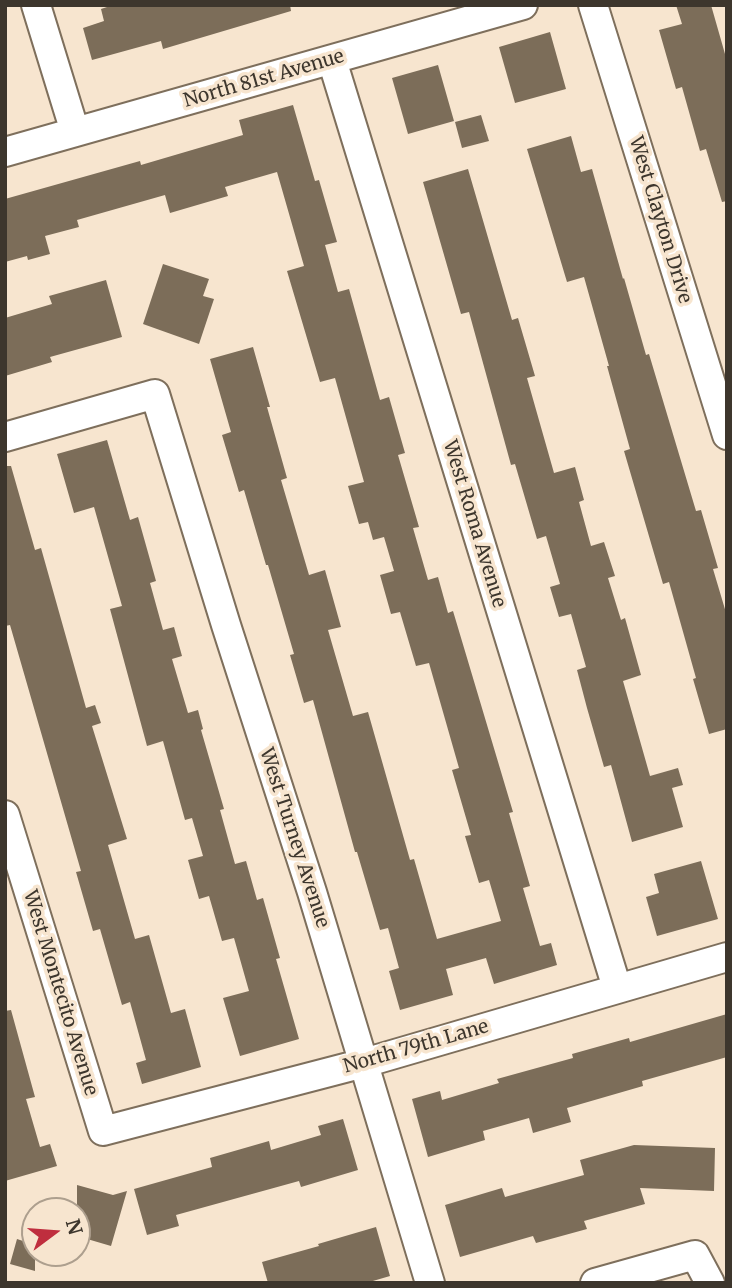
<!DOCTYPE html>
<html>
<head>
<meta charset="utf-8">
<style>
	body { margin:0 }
	#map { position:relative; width:732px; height:1288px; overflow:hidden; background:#f7e5cf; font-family:Merriweather,serif }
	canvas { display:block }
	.frame { position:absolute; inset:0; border:7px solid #3d362d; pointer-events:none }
	.north { position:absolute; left:21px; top:1197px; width:70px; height:70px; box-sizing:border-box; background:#f7e5cf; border:2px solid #ad9f8e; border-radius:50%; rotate:74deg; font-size:19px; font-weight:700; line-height:28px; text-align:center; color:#3d362d }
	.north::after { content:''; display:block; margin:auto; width:24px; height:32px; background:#bf2e3e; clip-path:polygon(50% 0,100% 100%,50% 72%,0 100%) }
</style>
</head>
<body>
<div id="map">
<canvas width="732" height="1288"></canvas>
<div class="frame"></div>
<div class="north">N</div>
</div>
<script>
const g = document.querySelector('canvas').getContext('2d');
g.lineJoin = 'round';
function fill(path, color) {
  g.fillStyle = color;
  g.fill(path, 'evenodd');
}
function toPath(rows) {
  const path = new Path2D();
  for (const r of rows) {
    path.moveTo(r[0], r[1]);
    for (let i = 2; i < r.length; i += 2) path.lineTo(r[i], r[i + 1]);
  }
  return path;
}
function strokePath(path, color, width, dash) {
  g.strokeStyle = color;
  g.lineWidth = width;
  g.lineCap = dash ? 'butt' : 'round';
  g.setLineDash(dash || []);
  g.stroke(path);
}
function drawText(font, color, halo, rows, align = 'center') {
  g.font = font + ' Merriweather,serif';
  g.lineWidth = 7;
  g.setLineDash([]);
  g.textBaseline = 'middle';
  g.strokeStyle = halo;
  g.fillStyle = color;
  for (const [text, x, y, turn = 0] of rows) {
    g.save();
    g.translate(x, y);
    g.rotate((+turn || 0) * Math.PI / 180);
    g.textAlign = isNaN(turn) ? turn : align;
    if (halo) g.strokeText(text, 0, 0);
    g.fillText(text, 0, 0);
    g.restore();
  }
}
const building = toPath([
	[113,5,290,5,291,11,163,49,161,41,92,60,83,28,104,21,101,9],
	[676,5,711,5,727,61,727,201,722,202,706,149,700,151,682,87,676,89,659,30,682,24],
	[550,32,566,89,515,103,499,47],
	[438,65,454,121,408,134,392,78],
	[293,105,315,181,319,180,337,242,325,245,338,292,349,289,380,400,389,397,405,453,398,455,419,527,413,528,428,580,438,577,448,613,453,611,513,812,509,813,530,886,523,888,540,946,551,943,557,965,494,984,486,958,446,969,453,995,400,1010,389,971,399,968,388,928,380,930,357,852,355,852,313,700,304,703,290,655,294,654,268,565,266,565,244,490,239,492,222,435,231,432,210,359,253,347,270,407,267,407,287,478,281,480,309,575,325,570,341,627,328,630,353,716,368,712,410,860,414,859,437,939,501,921,489,880,479,883,465,836,471,835,452,770,459,768,429,663,416,666,400,612,391,614,380,575,394,571,384,537,373,540,368,522,359,524,348,486,364,482,335,378,320,382,287,271,304,266,277,172,225,187,228,196,170,213,165,195,77,220,79,227,45,236,50,254,28,260,27,256,5,262,5,199,140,161,141,165,243,135,239,120],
	[481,115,489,141,462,148,455,122],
	[571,136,581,172,592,169,623,279,624,278,646,355,649,354,696,511,701,510,718,568,713,569,727,616,727,729,709,734,693,679,696,678,669,582,663,584,624,451,630,449,607,366,609,366,584,277,567,282,527,149],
	[468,169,512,320,518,318,535,376,527,378,554,473,575,467,584,500,579,502,591,546,604,542,615,576,608,578,621,620,625,618,641,675,623,681,650,776,678,768,683,785,672,788,683,827,632,842,611,765,604,767,587,708,577,670,586,667,571,614,559,617,550,587,560,584,546,536,537,539,515,464,511,465,469,312,461,314,423,182],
	[163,264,209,279,203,296,214,299,199,344,143,324],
	[106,280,122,337,50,357,52,362,5,376,5,318,52,304,49,296],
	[107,440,130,520,138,517,156,581,150,583,163,630,174,627,182,656,172,659,188,713,198,710,203,729,201,730,224,809,220,810,235,864,246,861,257,900,263,898,280,958,276,959,299,1039,240,1056,223,998,249,991,234,938,222,941,209,896,199,899,188,860,203,856,192,818,185,820,163,741,147,746,110,609,122,606,94,507,74,513,57,454],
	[5,466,11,466,35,550,41,548,86,708,95,705,101,723,92,726,127,839,108,845,135,939,149,935,171,1013,185,1009,201,1067,142,1084,136,1063,146,1060,130,1002,122,1005,100,929,93,931,76,872,81,871,10,625,5,626],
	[701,861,718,919,657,936,646,897,659,893,654,874],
	[11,1010,35,1097,26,1099,40,1147,50,1144,57,1166,5,1181,5,1011],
	[727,1014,727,1057,642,1081,643,1086,567,1108,571,1122,533,1133,529,1118,483,1131,485,1140,428,1157,412,1099,440,1091,442,1100,499,1083,497,1079,573,1058,572,1054,629,1038,630,1042],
	[343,1119,358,1170,301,1187,299,1181,176,1215,179,1226,147,1235,134,1189,212,1167,210,1158,269,1141,271,1150,321,1135,318,1126],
	[634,1145,715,1148,714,1191,640,1188,645,1204,584,1221,587,1229,536,1243,533,1236,460,1257,445,1205,502,1188,505,1197,584,1175,580,1160],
	[77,1185,113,1195,127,1191,111,1246,77,1236],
	[376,1227,390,1276,366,1283,268,1283,262,1262,319,1246,318,1244],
	[17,1239,35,1245,35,1271,10,1264]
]);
const minor = toPath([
	[36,5,75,132],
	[593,5,727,435],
	[332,60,617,988],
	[5,152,523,5],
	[5,437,155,394,226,625,312,892,430,1283],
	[5,815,103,1131,364,1063,727,957],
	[595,1283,695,1255,710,1283]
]);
const streetNames = [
	["North 81st Avenue",264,79,-16],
	["West Clayton Drive",660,220,73],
	["West Roma Avenue",474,524,73],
	["West Turney Avenue",294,838,72],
	["West Montecito Avenue",60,993,73],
	["North 79th Lane",416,1047,-16]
];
fill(building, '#7c6d59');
strokePath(minor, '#7e6f5c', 32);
strokePath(minor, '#fff', 28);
drawText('19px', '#3d362d', '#f7e5cf', streetNames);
</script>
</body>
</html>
